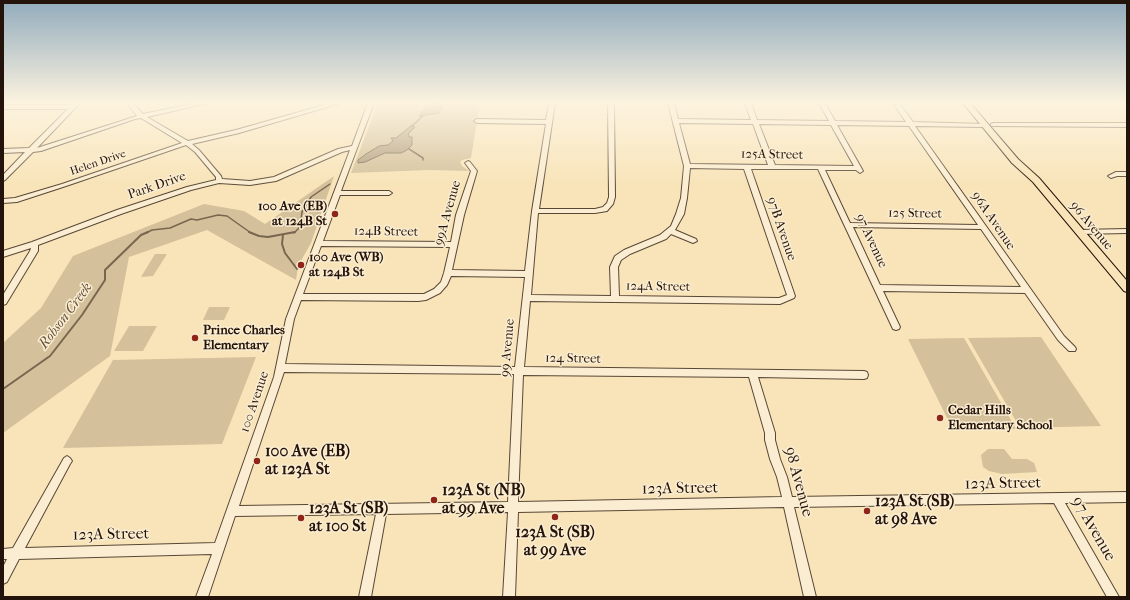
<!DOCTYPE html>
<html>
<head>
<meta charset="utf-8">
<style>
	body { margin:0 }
	#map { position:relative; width:1130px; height:600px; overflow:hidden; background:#f8e4b8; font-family:"IM FELL French Canon",serif }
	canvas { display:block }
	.frame { position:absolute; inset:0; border:4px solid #24130a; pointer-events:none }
</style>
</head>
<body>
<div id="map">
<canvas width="1130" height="600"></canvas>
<div class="frame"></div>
</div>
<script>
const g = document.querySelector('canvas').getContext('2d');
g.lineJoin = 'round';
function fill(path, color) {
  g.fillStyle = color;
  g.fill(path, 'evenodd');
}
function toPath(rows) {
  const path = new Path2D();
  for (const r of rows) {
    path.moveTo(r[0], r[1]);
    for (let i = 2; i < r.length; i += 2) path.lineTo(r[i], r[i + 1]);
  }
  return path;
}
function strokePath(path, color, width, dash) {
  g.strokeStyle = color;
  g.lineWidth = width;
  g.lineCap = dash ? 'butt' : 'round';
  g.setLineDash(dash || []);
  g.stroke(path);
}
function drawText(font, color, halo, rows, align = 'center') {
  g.font = font + ' "IM FELL French Canon",serif';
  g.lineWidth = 3;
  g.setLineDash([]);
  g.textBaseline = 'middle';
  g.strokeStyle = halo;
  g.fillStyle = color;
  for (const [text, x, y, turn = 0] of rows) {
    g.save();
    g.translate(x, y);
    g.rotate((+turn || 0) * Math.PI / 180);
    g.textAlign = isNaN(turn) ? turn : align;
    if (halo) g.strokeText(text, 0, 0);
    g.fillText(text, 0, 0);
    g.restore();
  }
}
const green = toPath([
	[378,103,480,103,471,158,462,160,460,162,462,166,469,171,429,170,351,173],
	[334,176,311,243,298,266,296,280,207,230,129,257,110,356,3,433,3,343,41,308,73,256,204,204,244,211,265,224],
	[155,254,167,254,153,276,141,277],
	[209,307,230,307,224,320,203,320],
	[129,326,157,326,143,351,114,351],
	[1041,337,1101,426,1020,428,968,338],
	[964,338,1016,429,953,430,908,339],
	[256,357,222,444,63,448,113,360],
	[988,449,1004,449,1012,459,1027,459,1034,463,1037,472,1002,474,989,471,983,467,981,455]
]);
const water = toPath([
	[431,103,441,103,442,107,439,113,419,116,431,103],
	[411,126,415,127,408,134,409,137,412,137,412,145,407,150,401,153,385,153,365,162,358,163,358,160,366,154,379,146,388,145,393,141,391,138,396,138,411,126]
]);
const streamFar1 = toPath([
	[412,126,424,115],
	[409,149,423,158,423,160],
	[146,233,152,230,170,228,191,219,197,220,218,215,227,216,251,233],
	[294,233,300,227,302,212,311,197,330,184]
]);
const stream = toPath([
	[249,232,259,236,268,237,295,232],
	[283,235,282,244,285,253,297,269],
	[3,389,50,356,82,315,105,280,105,270,141,235,148,232]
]);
const minor = toPath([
	[74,103,80,103,37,148,137,116,127,103,133,103,143,114,196,103,208,103,147,117,188,141,236,130,331,103,341,103,239,133,192,144,199,150,221,176,222,179,250,181,274,177,338,149,352,146,368,103,374,103,341,191,389,191,392,193,389,195,340,195,323,241,451,242,456,215,471,171,465,163,468,161,470,162,477,171,464,215,452,270,525,271,532,211,546,124,477,123,474,121,477,119,546,120,549,103,555,103,539,209,595,209,603,207,607,203,609,197,608,103,614,103,615,197,613,204,607,211,595,213,538,213,531,295,611,296,610,267,615,256,624,250,660,235,671,226,676,214,681,198,684,166,668,103,674,103,678,119,751,120,745,103,751,103,757,120,829,121,819,103,825,103,835,121,906,122,893,103,899,103,913,122,986,124,986,126,984,127,915,126,1064,336,1075,347,1076,349,1075,351,1069,351,1058,340,1025,293,883,291,900,327,899,329,896,330,893,329,818,169,751,169,795,296,794,298,780,304,530,301,524,367,864,371,867,372,868,375,867,378,864,379,758,377,775,433,775,440,780,459,787,477,792,497,1127,492,1127,502,1065,503,1119,597,1107,597,1054,503,794,507,816,597,804,597,784,507,518,512,515,597,503,597,508,512,386,514,371,597,359,597,376,514,235,516,208,597,196,597,212,554,19,559,7,582,3,584,3,567,7,559,3,559,3,549,13,548,64,458,67,456,70,458,72,461,70,464,25,548,215,543,274,377,286,319,350,150,342,152,276,181,250,185,219,183,191,190,121,214,38,245,38,251,6,304,3,305,3,295,30,251,31,248,3,257,3,251,32,242,117,210,187,187,216,180,216,177,195,152,186,145,66,186,17,202,3,203,3,199,15,198,62,184,182,143,141,118,135,119,41,151,33,152,5,180,3,181,3,175,25,152,3,153,3,149,29,148,68,109,3,109,3,105,72,105,74,103],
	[679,123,753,124,768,165,690,164,679,123],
	[759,124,831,125,854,166,775,165,759,124],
	[837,125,909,126,978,225,850,223,825,170,856,170,860,173,863,171,837,125],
	[690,168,744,169,787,295,779,298,619,296,618,267,621,260,630,254,666,239,671,234,693,243,697,241,696,239,675,230,684,214,687,198,690,168],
	[853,227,981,229,1021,287,880,285,853,227],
	[321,246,450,247,444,273,441,282,434,289,424,294,303,294,321,246],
	[451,276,525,277,515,367,285,364,294,319,301,300,418,301,426,300,440,293,447,285,451,276],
	[284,372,514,374,508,502,239,506,284,372],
	[523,375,749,377,765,433,765,440,770,459,777,477,782,497,518,502,523,375],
	[993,123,1127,123,1127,127,991,126,991,124,993,123],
	[1116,172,1127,172,1127,176,1117,176,1111,178,1108,176,1116,172],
	[1127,229,1127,233,1079,234,1075,232,1079,230,1127,229]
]);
const major = toPath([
	[963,103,970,103,1018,159,1039,178,1127,281,1127,292,1124,291,1033,182,1012,163,963,103]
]);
const markers = [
	[335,214,4,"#8f2418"],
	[301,265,4,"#8f2418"],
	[195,338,4,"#8f2418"],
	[940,418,4,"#8f2418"],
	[257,461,4,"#8f2418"],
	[434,500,4,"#8f2418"],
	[867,511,4,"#8f2418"],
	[555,517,4,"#8f2418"],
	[301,518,4,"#8f2418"]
];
const farStreetnames = [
	["Helen Drive",98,163,-19]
];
const streetNames = [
	["125A Street",772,155,1],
	["Park Drive",157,186,-19],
	["99A Avenue",448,213,-74],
	["125 Street",915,214,1],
	["96A Avenue",993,221,56],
	["96 Avenue",1091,226,50],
	["97B Avenue",781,229,71],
	["124B Street",386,232,1],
	["97 Avenue",871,241,65],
	["124A Street",658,287,1],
	["99 Avenue",508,348,-85],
	["124 Street",573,359,1],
	["100 Avenue",255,402,-71]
];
const poiNames = [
	["100 Ave (EB)",327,207,"right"],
	["at 124B St",327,222,"right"],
	["100 Ave (WB)",309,258],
	["at 124B St",309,273],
	["Prince Charles",203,331],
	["Elementary",203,346],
	["Cedar Hills",948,411],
	["Elementary School",948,426]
];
const waterNames = [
	["Robson Creek",66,316,-53]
];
const nearPoinames = [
	["100 Ave (EB)",265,452],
	["at 123A St",265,470],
	["123A St (NB)",442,491],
	["at 99 Ave",442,509],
	["123A St (SB)",875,502],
	["at 98 Ave",875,520],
	["123A St (SB)",309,509],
	["at 100 St",309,527],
	["123A St (SB)",555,533,"center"],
	["at 99 Ave",555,551,"center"]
];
const nearStreetnames = [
	["98 Avenue",798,482,75],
	["123A Street",1003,484,-1],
	["123A Street",680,489,-1],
	["97 Avenue",1093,529,60],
	["123A Street",111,535,-1]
];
fill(green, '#d4c09a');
fill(water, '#b09d7d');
strokePath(water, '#78664f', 1);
strokePath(streamFar1, '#78664f', 1.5);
strokePath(stream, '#78664f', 2);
strokePath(minor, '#594736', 2);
strokePath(major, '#24130a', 2);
fill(minor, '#faedd1');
fill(major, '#f8e4b8');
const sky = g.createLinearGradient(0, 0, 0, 187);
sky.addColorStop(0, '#91abbd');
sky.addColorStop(0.55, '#fcf3df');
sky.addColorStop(1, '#fcf3df00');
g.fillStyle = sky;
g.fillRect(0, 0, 1130, 187);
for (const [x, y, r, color] of markers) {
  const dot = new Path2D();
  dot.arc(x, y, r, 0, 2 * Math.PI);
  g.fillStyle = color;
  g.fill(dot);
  strokePath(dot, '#faedd1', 1.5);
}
drawText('11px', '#24130a', '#faedd1', farStreetnames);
drawText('13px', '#24130a', '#faedd1', streetNames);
drawText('bold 13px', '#24130a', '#faedd1', poiNames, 'left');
drawText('italic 14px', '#63513e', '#faedd1', waterNames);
drawText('bold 16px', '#24130a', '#faedd1', nearPoinames, 'left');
drawText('16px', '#24130a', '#faedd1', nearStreetnames);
</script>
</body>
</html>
